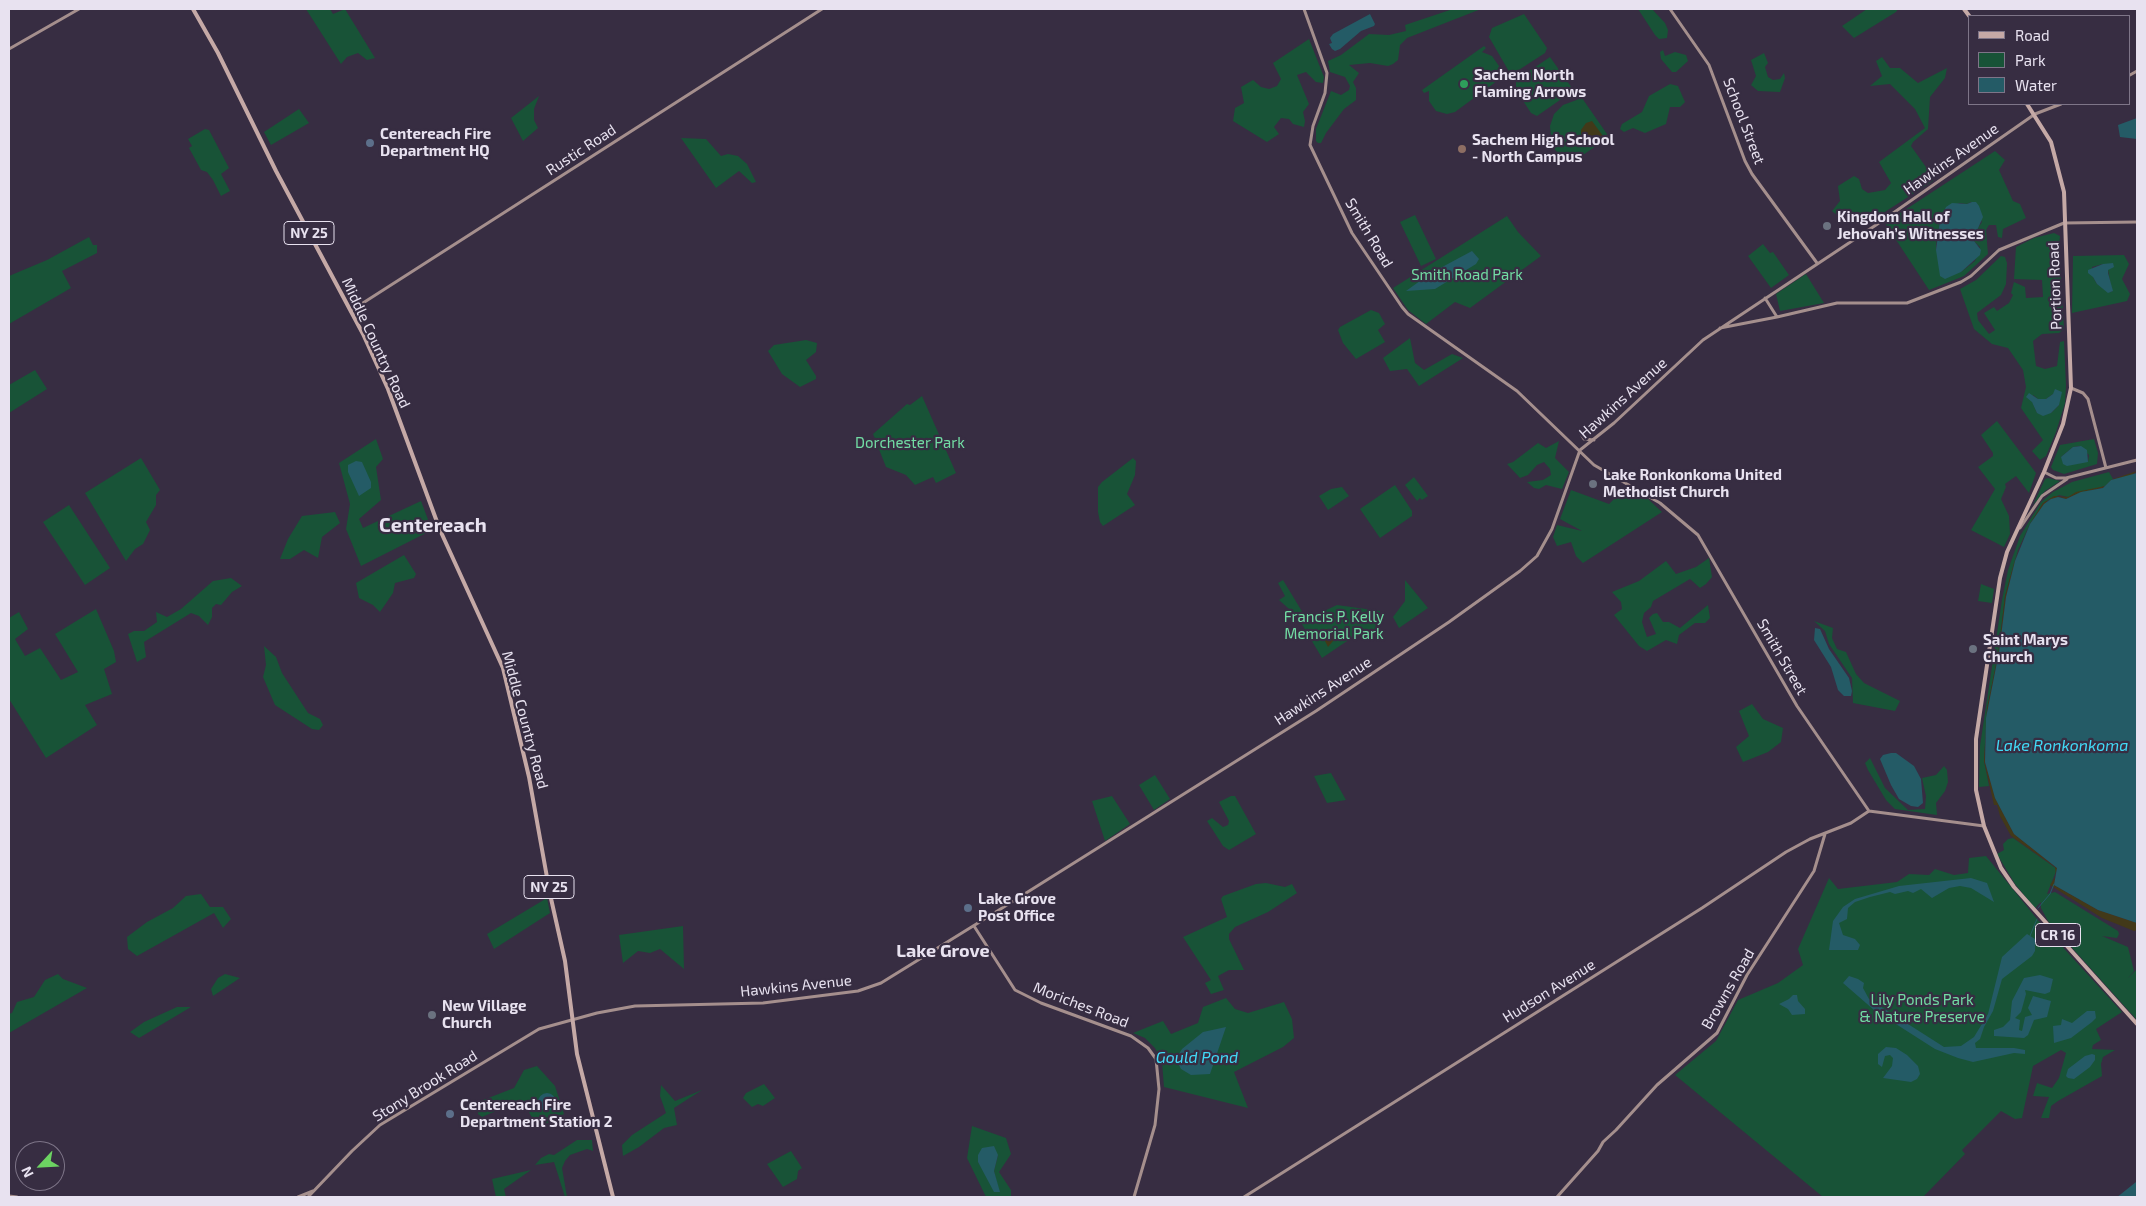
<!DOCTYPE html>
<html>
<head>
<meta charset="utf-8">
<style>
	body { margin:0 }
	#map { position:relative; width:2146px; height:1206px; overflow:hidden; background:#372d42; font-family:"Exo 2",sans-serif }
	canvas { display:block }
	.frame { position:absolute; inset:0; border:10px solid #e8e2f0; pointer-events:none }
	.legend { position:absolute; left:1968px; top:15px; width:162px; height:90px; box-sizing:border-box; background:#372d42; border:1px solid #7e7588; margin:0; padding:6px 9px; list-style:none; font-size:15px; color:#e8e2f0 }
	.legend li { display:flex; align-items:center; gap:10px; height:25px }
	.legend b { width:25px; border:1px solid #7e7588 }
	.north { position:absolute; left:15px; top:1141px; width:50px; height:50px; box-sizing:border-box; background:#372d42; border:1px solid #7e7588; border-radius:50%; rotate:245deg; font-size:14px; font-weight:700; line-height:20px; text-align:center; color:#e8e2f0 }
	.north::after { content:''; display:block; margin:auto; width:18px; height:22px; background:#6cd362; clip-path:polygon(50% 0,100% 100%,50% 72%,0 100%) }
</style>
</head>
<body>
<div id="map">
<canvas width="2146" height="1206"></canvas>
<div class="frame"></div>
<ul class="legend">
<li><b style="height:6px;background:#c5a9a6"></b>Road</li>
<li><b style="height:14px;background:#185337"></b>Park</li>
<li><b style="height:14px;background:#245b66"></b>Water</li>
</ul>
<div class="north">N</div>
</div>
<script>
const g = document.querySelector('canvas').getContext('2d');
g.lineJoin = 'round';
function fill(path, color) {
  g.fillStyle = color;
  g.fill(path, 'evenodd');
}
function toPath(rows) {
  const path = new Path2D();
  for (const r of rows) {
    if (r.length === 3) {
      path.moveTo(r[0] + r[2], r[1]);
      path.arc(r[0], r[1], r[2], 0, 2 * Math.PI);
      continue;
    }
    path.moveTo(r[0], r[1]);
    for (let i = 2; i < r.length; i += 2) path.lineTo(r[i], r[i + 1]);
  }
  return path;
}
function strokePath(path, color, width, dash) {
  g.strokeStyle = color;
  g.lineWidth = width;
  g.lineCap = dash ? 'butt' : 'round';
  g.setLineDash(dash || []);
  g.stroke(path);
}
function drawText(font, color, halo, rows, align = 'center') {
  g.font = font + ' "Exo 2",sans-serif';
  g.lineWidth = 4.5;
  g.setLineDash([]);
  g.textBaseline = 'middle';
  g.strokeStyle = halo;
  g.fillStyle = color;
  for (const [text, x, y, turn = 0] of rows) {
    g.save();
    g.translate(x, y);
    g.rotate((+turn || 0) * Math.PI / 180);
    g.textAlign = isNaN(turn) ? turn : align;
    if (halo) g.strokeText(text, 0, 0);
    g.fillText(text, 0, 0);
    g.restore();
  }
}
const green = toPath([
	[306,9,330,9,333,14,345,9,375,58,367,60,358,53,347,57,341,64],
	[1453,9,1481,9,1407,38,1400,45,1398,60,1393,64,1388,66,1370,63,1349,65,1359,73,1353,82,1356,88,1356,100,1344,109,1326,133,1321,143,1318,143,1316,141,1316,129,1331,91,1341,95,1349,90,1350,86,1345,77,1330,72,1328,61,1341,55,1369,34,1389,35,1406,31,1405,25],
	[1638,9,1652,9,1665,23,1668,30,1667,38,1659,39,1655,35],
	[1867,9,1898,9,1896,12,1854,38,1842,26],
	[1524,14,1547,48,1545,53,1511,75,1489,37,1492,28],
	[1309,39,1324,77,1323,83,1316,82,1306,72,1297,75,1309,104,1303,112,1305,121,1304,127,1293,124,1289,119,1281,118,1274,127,1279,134,1267,142,1233,121,1235,108,1244,103,1241,87,1253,80,1261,87,1269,89,1277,86,1281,79,1273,63],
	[1484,46,1486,48,1482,52,1492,56,1499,66,1500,72,1497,81,1455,112,1447,114,1436,111,1429,101,1429,91,1424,93,1422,90],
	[1663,50,1665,56,1675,52,1686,55,1688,61,1676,72,1672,72,1661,59,1660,52],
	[1764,53,1768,63,1765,67,1768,77,1773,80,1780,79,1784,73,1785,78,1780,92,1758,91,1751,85,1756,76,1751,60],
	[1550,57,1572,88,1570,93,1537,116,1531,113,1516,90,1516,80],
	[1882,57,1890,68,1900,68,1918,83,1947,68,1945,78,1930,97,1928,129,1913,142,1911,146,1933,177,1933,181,1866,224,1858,223,1838,216,1832,211,1840,201,1838,186,1854,176,1859,179,1862,189,1868,193,1885,190,1891,183,1879,162,1925,128,1915,109,1890,84,1870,86,1882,76,1876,61],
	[1670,84,1678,86,1685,102,1680,107,1670,107,1666,124,1645,133,1633,128,1624,132,1620,129,1622,124,1642,112,1649,96],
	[539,96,534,109,534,120,538,128,523,141,511,118],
	[1582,98,1607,134,1606,139,1570,164,1552,147,1550,126,1554,114,1563,105],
	[299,109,309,123,271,145,264,132],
	[205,129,209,130,229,168,221,174,230,191,221,196,213,180,207,172,201,170,189,148,192,146,188,139],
	[681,138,706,139,721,156,728,154,738,156,747,164,756,182,752,183,739,171,716,188],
	[1995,151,2005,160,1999,170,2013,201,2020,204,2026,218,2003,229,2002,238,1998,237,1996,225,1989,225,1986,230,1988,254,1964,276,1929,290,1885,223],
	[1971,202,1982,222,1976,231,1974,241,1980,247,1975,261,1961,272,1936,250,1936,245,1940,220,1959,203,1967,204],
	[1415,215,1436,259,1421,266,1400,222],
	[1507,216,1518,232,1541,256,1470,308,1455,302,1426,324,1408,310,1393,288],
	[2054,233,2060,236,2058,254,2060,265,2064,329,2059,333,2042,334,2033,341,2036,366,2045,369,2057,366,2060,342,2064,341,2066,386,2065,403,2056,432,2046,456,2040,460,2032,451,2043,440,2021,408,2026,387,2023,370,2008,348,1992,344,1974,329,1960,289,1976,280,2001,256,2005,257,2007,263,2006,284,2001,295,1977,313,1978,320,1989,334,1995,330,1984,313,1994,307,1997,311,2009,303,2013,295,2011,293,2014,282,2025,287,2026,298,2043,297,2042,280,2014,279,2016,247,2034,238],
	[2053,394,2059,405,2051,413,2037,413,2032,401,2033,395,2038,399,2046,399],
	[89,237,93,245,97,245,97,253,62,271,71,288,9,324,9,276,47,260],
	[1763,244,1770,253,1773,252,1789,275,1771,288,1748,256],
	[2124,255,2129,264,2122,279,2130,294,2127,301,2072,313,2073,256],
	[2103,264,2108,270,2112,292,2097,284,2093,277,2092,267],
	[1806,274,1824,303,1780,311,1776,294],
	[1371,310,1379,313,1385,324,1378,330,1385,342,1356,359,1343,343,1338,330,1340,327],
	[1410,338,1415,363,1424,370,1452,354,1463,358,1419,386,1407,369,1390,371,1383,358],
	[806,340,817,343,816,352,806,360,816,376,816,379,800,387,782,374,768,351,774,345],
	[35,370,47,389,9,413,9,385],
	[922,396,956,473,936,483,933,477,915,485,906,475,886,467,873,434,907,404,910,405],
	[1997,421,2036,473,2029,493,2016,476,2005,484,2006,487,2001,499,2009,516,2010,534,2004,547,1971,530,1995,489,1978,467,1993,456,1993,453,1981,435],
	[376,439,383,459,376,467,381,500,359,519,363,528,421,501,432,530,361,566,346,529,350,504,339,463],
	[2094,439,2098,453,2097,464,2064,474,2053,470,2051,467,2060,445],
	[2079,446,2089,455,2088,462,2061,457,2073,447],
	[1559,441,1555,458,1569,472,1562,489,1546,485,1539,489,1534,488,1527,482,1543,480,1551,475,1550,469,1544,462,1537,465,1528,475,1520,478,1507,464,1513,462,1538,443,1546,448],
	[141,458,160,490,156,495,156,505,146,522,150,530,143,544,135,549,126,561,85,493],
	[1133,458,1136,461,1135,475,1127,494,1135,505,1103,526,1100,522,1098,512,1098,487,1102,482],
	[2109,472,2113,479,2105,486,2068,497,2059,495,2043,503,2030,524,2018,550,2005,596,1998,655,1987,709,1984,761,1989,786,1979,787,1980,746,2002,600,2008,570,2020,536,2041,502,2053,492,2072,482],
	[1414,477,1428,496,1422,500,1420,498,1417,501,1405,485],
	[2048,478,2060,481,2045,491,2033,505,2045,479],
	[1395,485,1412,511,1412,516,1380,538,1360,509],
	[1342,487,1349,496,1328,510,1319,496,1331,489],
	[1624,489,1648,499,1662,512,1583,563,1576,556,1571,542,1557,546,1553,537,1557,525,1582,531,1560,519,1571,490,1609,504],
	[69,505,110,568,85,585,43,522],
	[335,512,340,523,322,537,318,558,304,550,290,559,280,559,288,539,302,516],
	[404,555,416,574,414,578,395,583,393,593,380,612,373,605,359,598,356,583],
	[1709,558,1712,577,1706,584,1700,588,1690,579,1653,601,1651,607,1644,613,1642,622,1647,637,1656,634,1649,618,1653,614,1657,613,1663,622,1669,622,1680,628,1708,605,1710,618,1705,623,1695,623,1679,635,1677,644,1666,640,1647,651,1639,646,1614,615,1622,609,1621,602,1612,592,1639,581,1666,561,1676,574,1696,567],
	[231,578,242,586,232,592,221,605,216,604,212,608,212,617,208,625,199,616,191,613,144,642,146,657,137,662,128,634,134,631,144,631,157,622,156,612,167,617,181,609,213,581],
	[1283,580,1309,623,1319,617,1320,613,1337,605,1380,611,1378,631,1355,632,1356,635,1322,658,1297,616,1279,600,1285,596,1278,583],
	[1405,580,1428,608,1399,628,1393,617,1405,601],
	[1981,584,1994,589,1992,603,1978,601],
	[96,609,114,651,116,662,104,669,112,694,85,705,97,725,46,758,9,699,9,618,19,612,28,629,15,639,25,656,40,648,61,680,78,672,55,634],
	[1814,621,1833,628,1832,638,1837,649,1846,652,1856,674,1864,683,1900,701,1895,711,1853,703,1852,678,1829,644,1825,631],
	[264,646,276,657,282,673,308,713,320,719,323,725,319,730,312,729,275,705,263,677,266,665],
	[1752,704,1763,719,1783,728,1781,742,1768,752,1743,762,1736,747,1749,736,1739,711],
	[1870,758,1885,788,1908,810,1925,809,1926,796,1922,778,1936,775,1944,766,1947,770,1948,782,1945,791,1936,803,1937,815,1895,809,1886,800,1868,770,1865,763],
	[1331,773,1346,800,1327,803,1314,776],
	[1155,775,1170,799,1154,810,1139,785],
	[1112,796,1130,824,1105,841,1092,801],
	[1231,796,1235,796,1256,834,1229,850,1223,846,1207,821,1212,818,1223,827,1228,825,1229,821,1219,802],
	[2013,838,2057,869,2047,894,2055,892,2118,931,2119,934,2117,938,2102,936,2128,947,2134,971,2128,978,2137,969,2137,1020,2048,921,2041,908,2041,902,2035,908,2015,884,1997,854,2004,850,2003,844,2008,839],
	[1986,856,2037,919,2122,1012,2096,1029,2101,1040,2093,1045,2092,1049,2115,1050,2103,1057,2101,1064,2102,1076,2058,1101,2051,1106,2049,1118,2041,1118,2049,1097,2033,1096,2037,1083,2052,1088,2059,1078,2066,1053,2061,1050,2033,1066,2022,1118,2015,1119,2001,1111,1962,1150,1965,1154,1923,1197,1823,1197,1675,1075,1716,1041,1738,1000,1778,983,1803,965,1798,949,1829,878,1838,889,1897,882,1909,874,1929,875,1935,869,1954,875,1968,873,1969,858],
	[1266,883,1285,887,1292,884,1297,893,1268,912,1235,927,1229,934,1229,939,1244,970,1229,970,1218,976,1224,990,1211,994,1205,983,1211,980,1183,937,1227,917,1221,899,1223,896,1256,884],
	[201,894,210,907,223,907,231,919,223,928,214,913,137,956,128,949,127,937,147,922,173,908,186,896],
	[547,898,550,913,494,949,487,934],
	[683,926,684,969,660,949,650,953,638,951,623,963,619,935],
	[58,974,63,979,87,988,9,1033,9,1014,12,1013,17,1002,34,997,45,980],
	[225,974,240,978,213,996,211,989,218,978],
	[1226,998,1235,1009,1248,1013,1284,1002,1292,1019,1294,1038,1283,1047,1234,1072,1248,1108,1164,1087,1162,1062,1155,1048,1145,1038,1133,1033,1163,1021,1171,1034,1198,1023,1203,1007],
	[177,1007,191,1007,139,1038,130,1032,144,1022],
	[537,1066,555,1086,564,1114,538,1128,522,1100,482,1117,478,1114,478,1102,514,1088,524,1070],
	[764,1084,775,1098,763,1106,758,1104,752,1107,743,1098,746,1093],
	[661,1085,675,1101,702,1090,674,1108,677,1125,664,1128,639,1147,623,1156,622,1145,632,1135,666,1113,660,1096],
	[972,1126,1006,1138,1011,1154,999,1172,1011,1190,1011,1197,986,1197,967,1158],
	[998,1155,994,1171,999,1192,978,1162],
	[577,1140,592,1140,593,1151,587,1149,570,1155,565,1161,562,1168,567,1197,565,1197,554,1162,535,1165,541,1158,549,1154,554,1155],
	[791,1151,802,1168,798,1171,797,1179,783,1187,767,1164],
	[531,1170,504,1189,506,1197,496,1197,492,1179]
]);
const sand = toPath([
	[1592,121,1603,136,1587,146,1581,139,1581,130,1586,123],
	[2137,471,2132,475,2111,480,2103,488,2081,492,2066,499,2060,497,2048,500,2030,524,2015,561,2006,597,1999,652,1986,718,1985,762,1995,798,2014,834,2057,868,2054,885,2098,910,2137,923,2137,930,2134,931,2102,918,2050,885,2056,876,2055,867,2011,836,2000,816,1997,805,1994,805,1984,761,1987,708,1998,655,2005,596,2014,563,2030,524,2043,503,2054,496,2068,497,2076,492,2105,486,2113,479],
	[1326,629,1332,629,1338,635,1328,647,1321,633]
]);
const water = toPath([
	[1370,14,1375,24,1374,26,1361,31,1340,49,1335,51,1332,49,1329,44,1332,43,1330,38,1333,34],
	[2137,118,2137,139,2120,137,2118,125],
	[1972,202,1976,202,1979,206,1983,217,1975,235,1974,241,1981,250,1980,255,1961,272,1945,279,1940,276,1936,250,1940,220,1946,207,1952,203,1967,204],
	[1472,251,1479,259,1476,264,1435,289,1406,291,1431,273],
	[2113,263,2114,267,2108,270,2108,273,2113,291,2108,293,2097,284,2093,277,2088,273,2088,270,2103,264],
	[2055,389,2062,392,2059,405,2051,413,2043,416,2037,413,2032,402,2026,397,2029,393,2038,399,2046,399,2053,394],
	[2081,446,2087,450,2088,462,2067,466,2063,464,2061,457,2073,447],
	[356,461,362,462,371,482,371,488,359,496,348,472,348,465],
	[2137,473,2137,923,2098,910,2054,885,2057,868,2014,834,1995,798,1985,762,1986,718,1999,652,2006,597,2015,561,2030,524,2044,504,2051,499,2058,497,2066,499,2081,492,2103,488,2111,480],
	[1815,628,1820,629,1829,649,1849,678,1852,691,1851,696,1844,696,1838,690,1831,667,1814,640],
	[1891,753,1896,753,1914,766,1921,779,1923,803,1918,807,1911,806,1899,799,1891,785,1880,759,1883,755],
	[1971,878,1987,883,1994,902,1971,888,1960,886,1949,888,1932,898,1921,889,1913,893,1908,891,1895,894,1890,892,1870,897,1855,902,1848,908,1847,919,1839,923,1843,935,1855,939,1860,945,1858,950,1829,950,1833,921,1843,907,1855,899,1899,886],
	[2027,934,2035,939,2035,951,2032,956,2002,979,1993,1011,1984,1027,1980,1039,1975,1043,1976,1048,2014,1048,2025,1050,2025,1054,2014,1053,1973,1062,1958,1058,1935,1049,1874,1010,1843,983,1849,976,1858,979,1864,983,1863,988,1869,999,1886,1010,1944,1047,1961,1046,1974,1037,1988,1014,2002,957],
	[2040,975,2053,979,2050,992,2045,994,2025,990,2026,994,2021,1012,2015,1018,2020,1020,2019,1030,2022,1031,2025,1017,2032,1015,2028,1008,2033,996,2051,1001,2047,1017,2034,1020,2028,1035,2024,1038,1994,1036,1994,1030,2003,1027,2010,1020,2012,1001,2024,978],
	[1793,995,1797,995,1798,1001,1805,1009,1805,1014,1792,1015,1788,1009,1779,1004,1789,999],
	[2087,1011,2095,1011,2096,1018,2092,1022,2071,1038,2054,1043,2053,1026,2061,1025,2062,1019,2072,1023],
	[1226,1027,1210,1074,1191,1075,1181,1069,1176,1059,1182,1049,1203,1032],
	[1886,1047,1896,1048,1907,1055,1918,1066,1920,1074,1917,1079,1911,1082,1883,1078,1892,1066,1893,1058,1890,1055,1885,1056,1882,1067,1878,1064,1878,1054],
	[2092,1054,2095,1055,2095,1060,2090,1067,2074,1079,2068,1078,2066,1076,2068,1069,2085,1056],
	[547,1102,9],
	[994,1146,998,1155,994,1171,1000,1192,994,1192,978,1162,978,1155,982,1148],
	[2136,1182,2137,1197,2117,1197,2121,1194]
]);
const stream = toPath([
	[2038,908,2050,894,2054,884],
	[2030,936,2037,919]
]);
const secondary = toPath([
	[1304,9,1327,73,1325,93,1313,126,1310,145,1352,233,1402,307,1408,314,1517,391,1594,465,1660,503,1698,535,1797,706,1869,811,1984,826],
	[1670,9,1709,65,1745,161,1752,174,1817,263],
	[9,49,79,9],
	[2130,75,2137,71],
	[1765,298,1777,317,1837,303,1907,303,1961,282,1971,276,1999,250,2064,223,2137,222],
	[352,310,822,9],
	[1720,328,1777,317],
	[2071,388,2083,393,2088,399,2106,468],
	[1581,434,1584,439,1594,440],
	[2044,472,2056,478,2066,478,2137,460],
	[2020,528,2042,496,2067,479],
	[974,926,1015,990,1041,1003,1131,1036,1148,1048,1156,1059,1159,1089,1155,1125,1134,1197],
	[9,1196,17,1197],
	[298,1197,313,1191],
	[308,1197,352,1151,380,1125,539,1029,597,1013,635,1006,763,1003,858,991,881,983,999,910,1316,711,1449,622,1520,571,1537,556,1552,529,1580,450,1614,423,1703,340,1876,225,2035,114,2061,104],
	[1244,1197,1702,908,1786,852,1810,839,1851,823,1869,811],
	[1557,1197,1598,1151,1603,1142,1616,1130,1657,1085,1717,1033,1747,975,1814,871,1825,834]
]);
const primary = toPath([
	[193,9,218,53,276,171,363,334,388,389,440,530,503,668,529,777,550,894,565,961,577,1054,613,1197],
	[1964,9,1970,17],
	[2027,104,2051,142,2064,192,2071,388,2063,424,2044,472,2007,552,2000,578,1976,739,1976,790,1984,826,2001,868,2014,887,2137,1024]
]);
const markers = [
	[1464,84,5,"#2e9e5b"],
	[370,143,5,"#5c6f8a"],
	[1462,149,5,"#8d6e63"],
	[1827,226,5,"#6b7280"],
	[1593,484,5,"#6b7280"],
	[1973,649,5,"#6b7280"],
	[968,908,5,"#5c6f8a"],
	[432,1015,5,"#6b7280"],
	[450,1114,5,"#5c6f8a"]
];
const shields = [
	[309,233,50],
	[549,887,50],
	[2058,935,45]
];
const shieldNames = [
	["NY 25",309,233],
	["NY 25",549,887],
	["CR 16",2058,935]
];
const poiNames = [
	["Sachem North",1474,75],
	["Flaming Arrows",1474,92],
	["Centereach Fire",380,134],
	["Department HQ",380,151],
	["Sachem High School",1472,140],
	["- North Campus",1472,157],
	["Kingdom Hall of",1837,217],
	["Jehovah’s Witnesses",1837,234],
	["Lake Ronkonkoma United",1603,475],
	["Methodist Church",1603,492],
	["Saint Marys",1983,640],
	["Church",1983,657],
	["Lake Grove",978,899],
	["Post Office",978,916],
	["New Village",442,1006],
	["Church",442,1023],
	["Centereach Fire",460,1105],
	["Department Station 2",460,1122]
];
const streetNames = [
	["School Street",1744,121,69],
	["Rustic Road",581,150,-33],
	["Hawkins Avenue",1951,159,-35],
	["Smith Road",1369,233,59],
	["Portion Road",2055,286,-92],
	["Middle Country Road",376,343,65],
	["Hawkins Avenue",1623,398,-42],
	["Smith Street",1782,657,60],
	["Hawkins Avenue",1323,691,-33],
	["Middle Country Road",525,720,75],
	["Hawkins Avenue",796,986,-6],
	["Browns Road",1728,989,-60],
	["Hudson Avenue",1549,991,-32],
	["Moriches Road",1081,1005,21],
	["Stony Brook Road",425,1086,-32]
];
const parkNames = [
	["Smith Road Park",1467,275],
	["Dorchester Park",910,443],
	["Francis P. Kelly",1334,617],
	["Memorial Park",1334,634],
	["Lily Ponds Park",1922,1000],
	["& Nature Preserve",1922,1017]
];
const waterNames = [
	["Lake Ronkonkoma",2062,746],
	["Gould Pond",1197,1058]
];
const quarterNames = [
	["Lake Grove",943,951]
];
const districtNames = [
	["Centereach",433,525]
];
fill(green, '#185337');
fill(sand, '#423919');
fill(water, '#245b66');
strokePath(stream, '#245b66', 1);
strokePath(secondary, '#a58f8d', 3);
strokePath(primary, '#c5a9a6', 4);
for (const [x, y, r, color] of markers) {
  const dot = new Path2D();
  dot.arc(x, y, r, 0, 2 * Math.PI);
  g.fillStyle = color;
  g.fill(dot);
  strokePath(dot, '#372d42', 2);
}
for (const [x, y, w] of shields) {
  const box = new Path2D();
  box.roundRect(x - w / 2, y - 11.5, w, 23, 4);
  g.fillStyle = '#372d42';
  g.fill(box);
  strokePath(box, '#e8e2f0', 1);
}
drawText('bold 14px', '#e8e2f0', null, shieldNames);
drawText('bold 15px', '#e8e2f0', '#372d42', poiNames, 'left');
drawText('15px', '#e8e2f0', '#372d42', streetNames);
drawText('15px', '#72dda4', '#372d42', parkNames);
drawText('italic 16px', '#41daf6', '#372d42', waterNames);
drawText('bold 18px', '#e8e2f0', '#372d42', quarterNames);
drawText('bold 20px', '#e8e2f0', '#372d42', districtNames);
</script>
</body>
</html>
